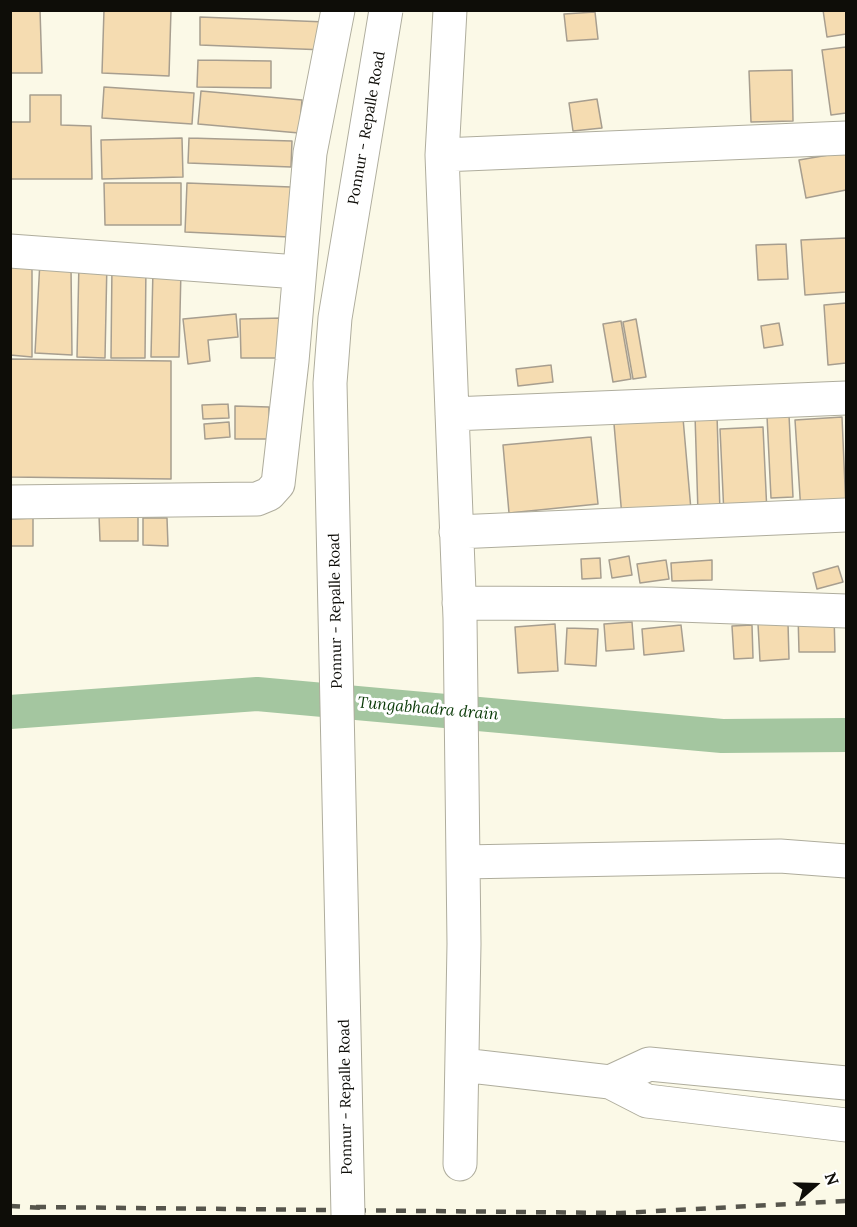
<!DOCTYPE html>
<html>
<head>
<meta charset="utf-8">
<style>
	body { margin:0 }
	#map { position:relative; width:857px; height:1227px; overflow:hidden; background:#fbf9e7; font-family:Lora,serif }
	canvas { display:block }
	.frame { position:absolute; inset:0; border:12px solid #0e0d08; pointer-events:none }
	.north { position:absolute; left:785px; top:1155px; width:60px; height:60px; -webkit-text-stroke:4px #fff; paint-order:stroke; rotate:70deg; font-size:16px; font-weight:700; line-height:24px; text-align:center; color:#0e0d08 }
	.north::after { content:''; display:block; margin:auto; width:21px; height:27px; background:#0e0d08; clip-path:polygon(50% 0,100% 100%,50% 72%,0 100%) }
</style>
</head>
<body>
<div id="map">
<canvas width="857" height="1227"></canvas>
<div class="frame"></div>
<div class="north">N</div>
</div>
<script>
const g = document.querySelector('canvas').getContext('2d');
g.lineJoin = 'round';
function toPath(rows) {
  const path = new Path2D();
  for (const r of rows) {
    path.moveTo(r[0], r[1]);
    for (let i = 2; i < r.length; i += 2) path.lineTo(r[i], r[i + 1]);
  }
  return path;
}
function strokePath(path, color, width, dash) {
  g.strokeStyle = color;
  g.lineWidth = width;
  g.lineCap = dash ? 'butt' : 'round';
  g.setLineDash(dash || []);
  g.stroke(path);
}
function fill(path, color) {
  g.fillStyle = color;
  g.fill(path, 'evenodd');
}
function drawText(font, color, halo, rows, align = 'center') {
  g.font = font + ' Lora,serif';
  g.lineWidth = 6;
  g.setLineDash([]);
  g.textBaseline = 'middle';
  g.strokeStyle = halo;
  g.fillStyle = color;
  for (const [text, x, y, turn = 0] of rows) {
    g.save();
    g.translate(x, y);
    g.rotate((+turn || 0) * Math.PI / 180);
    g.textAlign = isNaN(turn) ? turn : align;
    if (halo) g.strokeText(text, 0, 0);
    g.fillText(text, 0, 0);
    g.restore();
  }
}
const canal = toPath([
	[10,712,257,694,722,736,846,735]
]);
const building = toPath([
	[10,10,40,10,42,73,10,73,10,10],
	[104,10,171,10,169,76,102,73,104,10],
	[823,10,846,10,846,34,827,37,823,10],
	[595,12,598,39,567,41,564,14,595,12],
	[200,17,326,22,325,50,200,45,200,17],
	[846,47,846,113,831,115,822,50,846,47],
	[198,60,271,61,271,88,197,87,198,60],
	[792,70,793,121,751,122,749,71,792,70],
	[104,87,194,93,192,124,102,118,104,87],
	[201,91,302,100,299,133,198,124,201,91],
	[30,95,61,95,61,125,91,126,92,179,10,179,10,122,30,122,30,95],
	[597,99,602,128,573,131,569,103,597,99],
	[182,138,183,177,102,179,101,140,182,138],
	[189,138,292,141,291,167,188,163,189,138],
	[846,152,846,190,806,198,799,160,846,152],
	[104,183,181,183,181,225,105,225,104,183],
	[187,183,291,187,289,237,185,232,187,183],
	[846,238,846,292,805,295,801,240,846,238],
	[786,244,788,279,758,280,756,245,786,244],
	[40,261,71,267,72,355,35,353,40,261],
	[79,261,107,261,105,358,77,357,79,261],
	[10,264,32,265,32,357,10,355,10,264],
	[112,264,146,264,145,358,111,358,112,264],
	[153,269,181,269,179,357,151,357,153,269],
	[846,303,846,363,828,365,824,305,846,303],
	[236,314,238,337,208,340,210,361,188,364,183,319,236,314],
	[283,318,283,358,241,358,240,319,283,318],
	[636,319,646,377,633,379,623,322,636,319],
	[621,321,631,379,613,382,603,324,621,321],
	[779,323,783,345,764,348,761,326,779,323],
	[10,359,171,361,171,479,10,477,10,359],
	[551,365,553,382,518,386,516,369,551,365],
	[228,404,229,418,203,419,202,405,228,404],
	[235,406,269,407,269,439,235,439,235,406],
	[695,415,717,415,720,512,698,513,695,415],
	[789,415,793,497,771,498,767,416,789,415],
	[842,417,846,509,801,512,795,420,842,417],
	[683,418,691,510,622,517,614,424,683,418],
	[229,422,230,437,205,439,204,424,229,422],
	[763,427,767,513,724,515,720,429,763,427],
	[591,437,598,504,509,513,503,445,591,437],
	[138,514,138,541,100,541,99,515,138,514],
	[33,518,33,546,10,546,10,519,33,518],
	[143,518,167,518,168,546,143,545,143,518],
	[629,556,632,575,612,578,609,560,629,556],
	[600,558,601,578,582,579,581,559,600,558],
	[666,560,669,579,640,583,637,564,666,560],
	[712,560,712,580,672,581,671,563,712,560],
	[838,566,843,582,817,589,813,573,838,566],
	[798,614,834,614,835,652,799,652,798,614],
	[632,622,634,649,606,651,604,624,632,622],
	[788,623,789,659,760,661,758,624,788,623],
	[555,624,558,671,518,673,515,627,555,624],
	[681,625,684,651,644,655,642,629,681,625],
	[752,625,753,658,734,659,732,626,752,625],
	[567,628,598,629,596,666,565,664,567,628]
]);
const minor = toPath([
	[450,10,442,155,460,618,464,944,460,1164],
	[442,155,846,138],
	[10,251,298,272],
	[452,414,846,398],
	[10,502,257,499,269,494,278,484,292,361,310,153,338,10],
	[456,532,846,515],
	[459,603,651,604,846,611],
	[463,862,780,856,846,861],
	[462,1065,610,1082,647,1101,846,1125],
	[610,1082,649,1064,846,1083]
]);
const rail = toPath([
	[10,1206,43,1208],
	[36,1207,620,1213,846,1201]
]);
const majorBridge = toPath([
	[348,1216,330,383,335,318,386,10]
]);
const streetNames = [
	["Ponnur - Repalle Road",367,128,-80],
	["Ponnur - Repalle Road",336,611,-91],
	["Ponnur - Repalle Road",346,1097,-91]
];
const waterNames = [
	["Tungabhadra drain",428,709,5]
];
strokePath(canal, '#a4c6a0', 34);
fill(building, '#f5dcb1');
strokePath(building, '#a79e8f', 1.5);
strokePath(minor, '#afad9d', 35);
strokePath(minor, '#fff', 33);
strokePath(rail, '#56554c', 4.5, [10, 10]);
strokePath(majorBridge, '#afad9d', 35, []);
strokePath(majorBridge, '#fff', 33);
drawText('15px', '#0e0d08', '#fff', streetNames);
drawText('italic 16px', '#093906', '#fff', waterNames);
</script>
</body>
</html>
